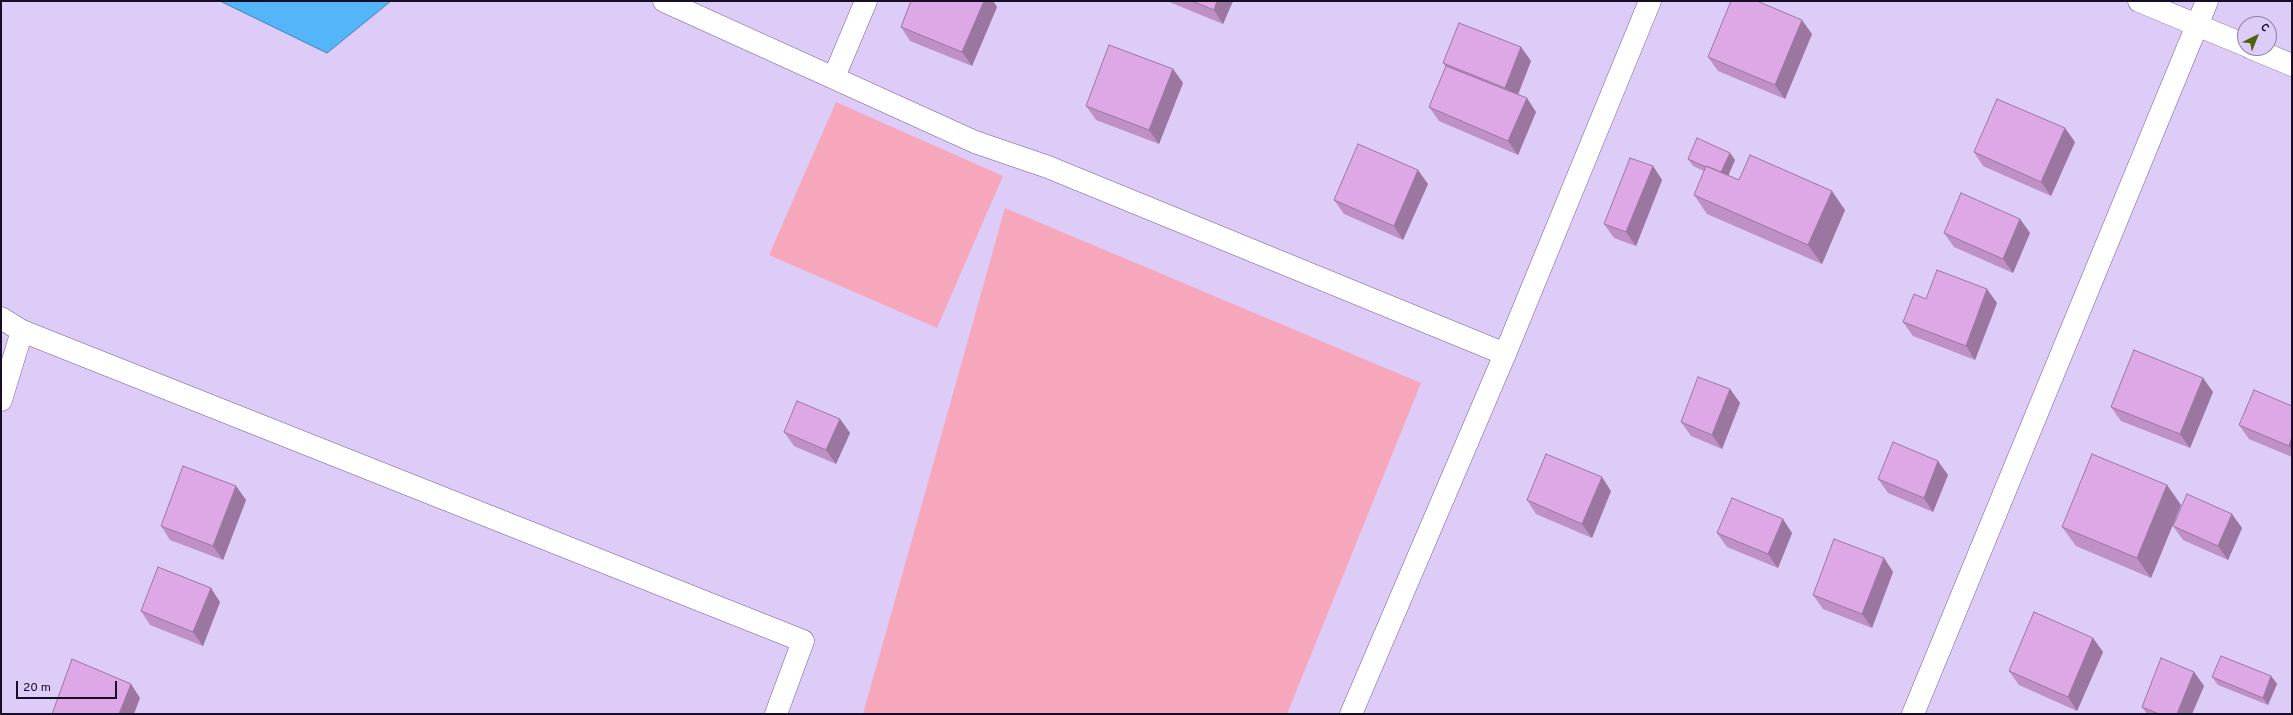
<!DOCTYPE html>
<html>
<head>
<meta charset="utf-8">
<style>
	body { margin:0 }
	#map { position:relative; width:2293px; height:715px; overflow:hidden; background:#dcccf7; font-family:Overpass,sans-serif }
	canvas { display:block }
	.frame { position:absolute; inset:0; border:2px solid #180d26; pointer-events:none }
	.north { position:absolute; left:2237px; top:16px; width:40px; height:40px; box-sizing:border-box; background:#dcccf7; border:1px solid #8e80a3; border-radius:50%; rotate:43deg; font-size:11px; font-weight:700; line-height:16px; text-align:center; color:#180d26 }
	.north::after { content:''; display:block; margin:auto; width:14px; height:18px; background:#4f6209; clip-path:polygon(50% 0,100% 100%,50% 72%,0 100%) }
	.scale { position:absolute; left:16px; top:681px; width:101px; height:18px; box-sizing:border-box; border:2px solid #180d26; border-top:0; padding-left:5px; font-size:12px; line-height:14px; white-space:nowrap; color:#180d26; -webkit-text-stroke:3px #dcccf7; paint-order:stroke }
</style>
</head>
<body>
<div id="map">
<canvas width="2293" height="715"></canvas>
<div class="frame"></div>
<div class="north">С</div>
<div class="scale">20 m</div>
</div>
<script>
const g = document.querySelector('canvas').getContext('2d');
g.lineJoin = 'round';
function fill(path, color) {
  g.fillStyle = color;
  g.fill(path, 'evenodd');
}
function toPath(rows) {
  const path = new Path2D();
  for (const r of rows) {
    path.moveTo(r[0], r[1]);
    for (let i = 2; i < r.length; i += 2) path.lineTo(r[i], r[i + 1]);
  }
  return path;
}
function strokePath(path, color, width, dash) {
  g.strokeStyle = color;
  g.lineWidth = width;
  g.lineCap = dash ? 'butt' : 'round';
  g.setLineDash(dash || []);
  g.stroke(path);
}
const green = toPath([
	[836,102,1003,176,937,328,769,255],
	[1005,208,1421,383,1287,714,863,714]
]);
const water = toPath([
	[220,1,391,1,327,53,220,1]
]);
const minor = toPath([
	[664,1,975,142,1048,167,1505,354],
	[2139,1,2245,45],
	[2251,48,2292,65],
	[834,77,866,1],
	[1,318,22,331,803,641,776,714],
	[1,400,22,331],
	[1351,714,1505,354,1650,1],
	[1913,714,2207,1]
]);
const wall = toPath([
	[911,1,993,1,997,7,972,66,910,41,901,27],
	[1167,1,1233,1,1223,24],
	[1812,34,1785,99,1718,71,1708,57],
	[1521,47,1531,61,1518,95,1536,112,1518,155,1439,121,1429,107,1446,67,1443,63],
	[1173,69,1183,83,1159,144,1096,120,1086,106],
	[2075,142,2051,196,1983,166,1974,152],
	[1730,153,1735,160,1728,175,1739,180,1845,210,1822,264,1707,214,1694,195,1704,171,1693,166,1688,159],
	[1653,166,1662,180,1636,246,1614,238,1604,224],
	[1428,184,1403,240,1344,214,1334,200],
	[2020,219,2030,233,2013,273,1954,247,1944,233],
	[1926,299,1997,303,1975,360,1913,336,1903,322],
	[2203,378,2213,392,2190,448,2121,421,2111,407],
	[1730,389,1740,403,1722,449,1691,436,1681,422],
	[2292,406,2292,457,2249,439,2239,425],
	[840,419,850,433,836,464,794,446,784,432],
	[1948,475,1933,512,1888,493,1878,479],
	[2167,485,2181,505,2151,578,2076,546,2062,527],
	[236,486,246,500,223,560,170,540,161,526],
	[1611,491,1592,538,1536,514,1527,500],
	[2173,526,2242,528,2228,560,2183,540],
	[1717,533,1792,533,1778,568,1727,547],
	[1884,558,1893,572,1872,628,1823,609,1813,595],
	[220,602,203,646,150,625,141,611],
	[2093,638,2103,652,2077,711,2019,685,2009,671],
	[2194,672,2204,686,2192,714,2147,714,2142,707],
	[2271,676,2277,684,2268,705,2218,685,2212,677]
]);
const shadedWall = toPath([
	[984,1,993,1,997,7,972,66,962,52],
	[1217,1,1233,1,1223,24,1214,10],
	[1802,20,1812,34,1785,99,1775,85],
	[1521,47,1531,61,1515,102,1505,88],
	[1173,69,1183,83,1159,144,1149,130],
	[1527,98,1536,112,1518,155,1508,141],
	[2065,128,2075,142,2051,196,2041,182],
	[1730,153,1735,160,1726,181,1721,173],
	[1653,166,1662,180,1636,246,1626,232],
	[1418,170,1428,184,1403,240,1394,226],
	[1832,191,1845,210,1822,264,1808,245],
	[2020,219,2030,233,2013,273,2003,259],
	[1987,289,1997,303,1975,360,1966,346],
	[2203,378,2213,392,2190,448,2180,434],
	[1730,389,1740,403,1722,449,1712,435],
	[840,419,850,433,836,464,826,450],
	[2292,437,2292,450,2289,446],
	[1938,461,1948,475,1933,512,1924,498],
	[1602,477,1611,491,1592,538,1582,524],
	[2167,485,2181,505,2151,578,2137,558],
	[236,486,246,500,223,560,213,546],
	[2232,514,2242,528,2228,560,2218,546],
	[1783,519,1792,533,1778,568,1768,554],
	[1884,558,1893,572,1872,628,1862,614],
	[211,588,220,602,203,646,193,632],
	[2093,638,2103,652,2077,711,2068,697],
	[2194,672,2204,686,2192,714,2177,714],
	[2271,676,2277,684,2268,705,2263,698],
	[131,684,140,698,134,714,119,714]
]);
const building = toPath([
	[911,1,984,1,962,52,901,27,911,1],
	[1192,1,1217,1,1214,10,1192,1],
	[1731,1,1757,1,1802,20,1775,85,1708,57,1731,1],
	[1459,23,1521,47,1505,88,1443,63,1459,23],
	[1109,45,1173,69,1149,130,1086,106,1109,45],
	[1446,66,1527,98,1508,141,1429,107,1446,66],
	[1997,99,2065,128,2041,182,1974,152,1997,99],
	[1697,138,1730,153,1721,172,1706,166,1706,167,1688,159,1697,138],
	[1358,144,1418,170,1394,226,1334,200,1358,144],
	[1750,155,1832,191,1808,245,1694,195,1706,166,1739,180,1750,155],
	[1630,158,1653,166,1626,232,1604,224,1630,158],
	[1961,193,2020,219,2003,259,1944,233,1961,193],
	[1937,270,1987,289,1966,346,1903,322,1914,294,1926,299,1937,270],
	[2134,350,2203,378,2180,434,2111,407,2134,350],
	[1698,377,1730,389,1712,435,1681,422,1698,377],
	[2254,390,2292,406,2292,437,2289,446,2239,425,2254,390],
	[797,401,840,419,826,450,784,432,797,401],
	[1893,442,1938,461,1924,498,1878,479,1893,442],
	[1546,454,1602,477,1582,524,1527,500,1546,454],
	[2092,454,2167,485,2137,558,2062,527,2092,454],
	[183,466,236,486,213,546,161,526,183,466],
	[2187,494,2232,514,2218,546,2173,526,2187,494],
	[1732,498,1783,519,1768,554,1717,533,1732,498],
	[1834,539,1884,558,1862,614,1813,595,1834,539],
	[158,567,211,588,193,632,141,611,158,567],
	[2034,612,2093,638,2068,697,2009,671,2034,612],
	[2221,656,2271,676,2263,698,2212,677,2221,656],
	[2161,658,2194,672,2177,714,2159,714,2142,707,2161,658],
	[72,659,131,684,119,714,52,714,72,659]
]);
fill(green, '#f6a7bc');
fill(water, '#54b5f8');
strokePath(water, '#4283b9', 1);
strokePath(minor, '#775d9d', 23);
strokePath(minor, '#fff', 22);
fill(wall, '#be90c5');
fill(shadedWall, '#9b76a0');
fill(building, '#dda8e5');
strokePath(building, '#9b76a0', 1);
</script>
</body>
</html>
